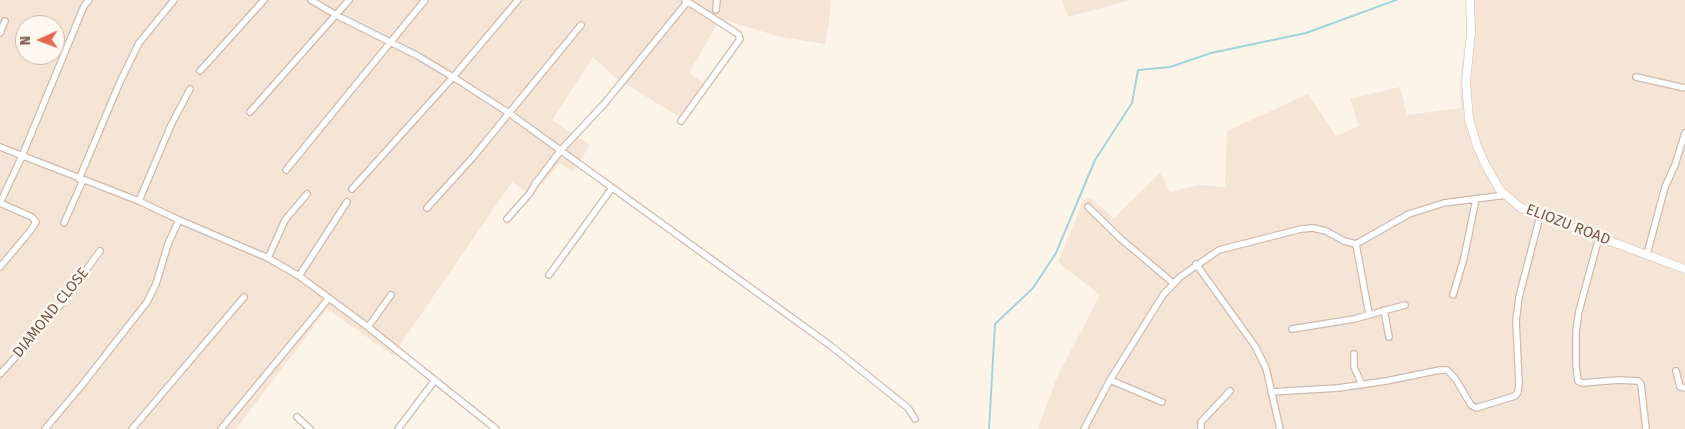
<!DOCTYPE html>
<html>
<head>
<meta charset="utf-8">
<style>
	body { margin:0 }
	#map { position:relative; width:1685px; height:429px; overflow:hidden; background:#fdf4e9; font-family:"Fira Sans",sans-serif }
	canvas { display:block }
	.north { position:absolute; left:15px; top:15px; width:50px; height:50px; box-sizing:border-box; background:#fff8f0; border:1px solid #c9b8ae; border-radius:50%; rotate:268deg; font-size:14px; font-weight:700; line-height:20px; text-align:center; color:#78594c }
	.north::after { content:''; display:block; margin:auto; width:18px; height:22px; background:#e6674f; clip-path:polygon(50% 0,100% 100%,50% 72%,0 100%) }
</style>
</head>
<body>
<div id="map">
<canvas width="1685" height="429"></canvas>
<div class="north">N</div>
</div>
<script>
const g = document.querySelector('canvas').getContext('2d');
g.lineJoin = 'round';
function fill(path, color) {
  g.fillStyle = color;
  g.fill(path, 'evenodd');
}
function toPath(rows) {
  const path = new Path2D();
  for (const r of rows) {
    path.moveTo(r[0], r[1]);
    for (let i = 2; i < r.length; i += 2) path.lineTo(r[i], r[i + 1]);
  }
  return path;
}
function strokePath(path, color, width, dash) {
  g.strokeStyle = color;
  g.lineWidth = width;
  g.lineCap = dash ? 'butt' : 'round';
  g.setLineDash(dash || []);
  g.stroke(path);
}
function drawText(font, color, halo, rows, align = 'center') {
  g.font = font + ' "Fira Sans",sans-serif';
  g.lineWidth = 5;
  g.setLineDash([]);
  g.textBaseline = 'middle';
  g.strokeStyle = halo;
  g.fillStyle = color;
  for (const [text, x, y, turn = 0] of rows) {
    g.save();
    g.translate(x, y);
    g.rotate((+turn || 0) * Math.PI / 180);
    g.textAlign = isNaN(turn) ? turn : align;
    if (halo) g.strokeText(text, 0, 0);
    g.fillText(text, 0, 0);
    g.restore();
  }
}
const residential = toPath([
	[0,0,831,0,829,22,825,44,781,37,720,19,689,73,704,83,681,118,616,78,593,57,552,120,590,145,573,172,560,163,532,196,512,182,393,355,327,309,236,429,0,429],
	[25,25,55,25,55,55,25,55],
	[1062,0,1130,0,1068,17],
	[1466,0,1685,0,1685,429,1038,429,1057,377,1100,295,1058,262,1084,200,1090,198,1114,218,1160,173,1170,192,1198,185,1225,187,1227,131,1308,94,1336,136,1359,126,1350,99,1400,87,1407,115,1461,108,1460,83,1466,33]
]);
const stream = toPath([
	[989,429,995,324,1033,288,1056,253,1095,160,1132,103,1138,70,1170,67,1211,53,1306,33,1396,0]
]);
const street = toPath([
	[311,0,336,15,418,56,453,77,509,113,831,346,908,408,915,419],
	[716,10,717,0],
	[0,33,5,21],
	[200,71,264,0],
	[1636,77,1685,88],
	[250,112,349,0],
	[681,121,740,39,738,34,685,0],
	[0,147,139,201,179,220,268,258,299,276,368,327,391,295],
	[286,170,425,0],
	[79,179,120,82,139,43,174,0],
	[352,189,453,77,518,0],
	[139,201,171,125,190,89],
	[0,203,22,156,84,6,89,0],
	[0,203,32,217,36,222,31,230,0,267],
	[1088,207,1121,239,1173,283],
	[427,208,474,156,581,25],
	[507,219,530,193,535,184,561,150,604,104,688,1],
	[64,223,83,180],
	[1599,237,1579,311,1576,331,1576,366,1578,381,1582,383,1619,380,1638,381,1641,384,1646,429],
	[1356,244,1369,314],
	[1647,254,1665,187,1675,165,1685,133],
	[268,258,285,220,307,194],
	[1196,264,1255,346,1266,368,1280,429],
	[549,275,612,188],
	[299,276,347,202],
	[1453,295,1464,258,1476,199],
	[1384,310,1389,337],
	[368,327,496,429],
	[1292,329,1354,319,1405,305],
	[1354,354,1354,367,1362,385],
	[1676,371,1680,387,1685,388],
	[0,374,25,347,61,304,100,251],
	[1110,380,1162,402],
	[1271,392,1338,388,1386,381,1440,370,1447,370,1455,378,1471,405,1476,408,1515,396,1518,392,1519,383,1516,321,1519,297,1540,216],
	[297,417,310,429],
	[45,429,82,385,147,302,156,284,168,244,179,220],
	[132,429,244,297],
	[221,429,329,298],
	[398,429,435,380],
	[1084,429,1110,380,1163,295,1180,277,1219,250,1301,229,1313,228,1326,231,1344,241,1356,244,1409,214,1444,203,1506,195],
	[1201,429,1201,422,1230,391]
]);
const secondary = toPath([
	[1470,0,1471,32,1466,82,1469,119,1477,146,1485,164,1500,190,1521,208,1685,269]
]);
const streetNames = [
	["ELIOZU ROAD",1568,225,21],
	["DIAMOND CLOSE",51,313,-51]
];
fill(residential, '#f4e5d7');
strokePath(stream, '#a3d4d9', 2);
strokePath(street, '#cfbbae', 8);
strokePath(secondary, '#d5bdae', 9);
strokePath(street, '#fff', 5.5);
strokePath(secondary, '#fff', 8);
drawText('15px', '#78594c', '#fff8f0', streetNames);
</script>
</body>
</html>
